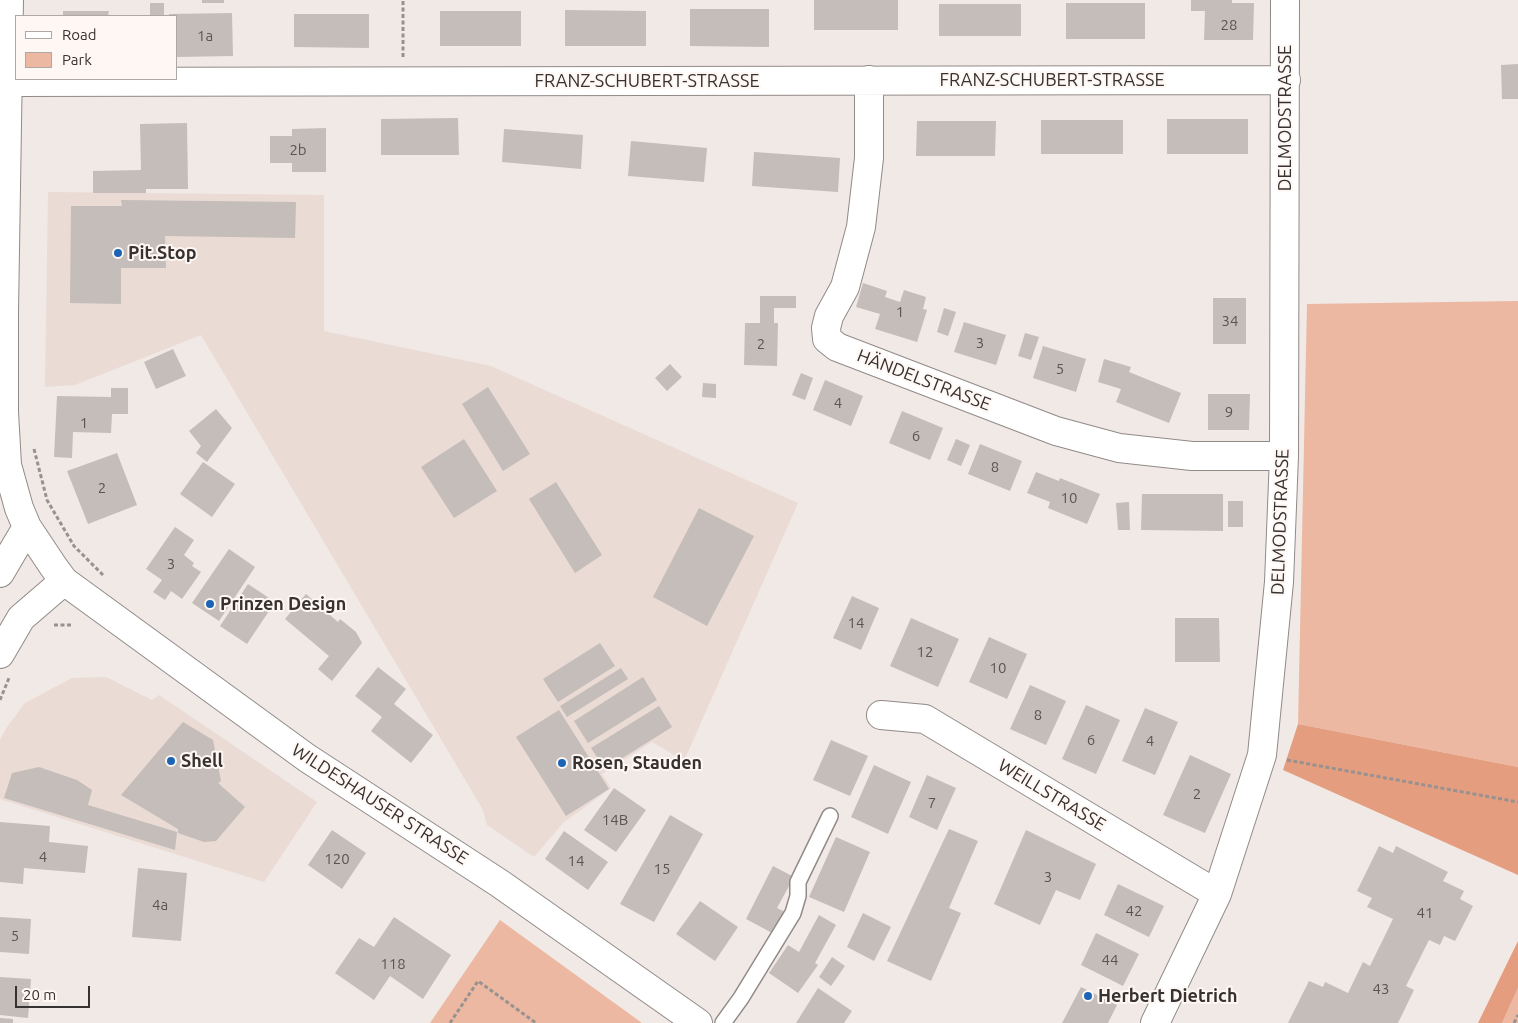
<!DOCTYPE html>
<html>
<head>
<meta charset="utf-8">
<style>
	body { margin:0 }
	#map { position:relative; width:1518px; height:1023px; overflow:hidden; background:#f1e9e6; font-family:Ubuntu,sans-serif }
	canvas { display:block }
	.legend { position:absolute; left:15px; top:15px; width:162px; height:65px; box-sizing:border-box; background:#fff7f3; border:1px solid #aea8a5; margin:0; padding:6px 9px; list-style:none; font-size:15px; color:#353231 }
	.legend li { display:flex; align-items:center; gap:10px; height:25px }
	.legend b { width:25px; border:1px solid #aea8a5 }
	.scale { position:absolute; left:15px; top:986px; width:75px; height:22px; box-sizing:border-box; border:2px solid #353231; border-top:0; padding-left:6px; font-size:15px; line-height:18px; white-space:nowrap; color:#353231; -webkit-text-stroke:4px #fff7f3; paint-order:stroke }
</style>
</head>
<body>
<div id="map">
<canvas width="1518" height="1023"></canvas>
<ul class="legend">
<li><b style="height:6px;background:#fff"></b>Road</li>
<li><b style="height:14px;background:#ecb8a2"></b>Park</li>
</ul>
<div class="scale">20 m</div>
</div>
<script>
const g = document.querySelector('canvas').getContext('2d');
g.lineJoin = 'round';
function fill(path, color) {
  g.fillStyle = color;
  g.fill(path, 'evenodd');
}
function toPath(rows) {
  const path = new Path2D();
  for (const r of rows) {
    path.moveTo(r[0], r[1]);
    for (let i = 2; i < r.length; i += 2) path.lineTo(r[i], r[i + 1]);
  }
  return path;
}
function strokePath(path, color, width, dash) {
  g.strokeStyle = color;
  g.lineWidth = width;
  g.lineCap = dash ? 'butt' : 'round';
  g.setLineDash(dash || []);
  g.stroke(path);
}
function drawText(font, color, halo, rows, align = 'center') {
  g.font = font + ' Ubuntu,sans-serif';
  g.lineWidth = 4;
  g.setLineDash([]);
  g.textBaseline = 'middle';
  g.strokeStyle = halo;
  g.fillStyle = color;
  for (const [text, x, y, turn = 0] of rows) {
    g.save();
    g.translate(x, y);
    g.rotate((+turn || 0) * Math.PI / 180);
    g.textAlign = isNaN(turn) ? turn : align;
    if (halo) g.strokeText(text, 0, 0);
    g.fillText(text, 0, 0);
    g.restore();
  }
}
const built = toPath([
	[48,192,324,195,324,331,491,366,798,503,684,761,652,742,602,774,611,788,563,823,534,857,487,825,483,810,201,335,75,385,45,387],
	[106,677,152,700,159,695,317,802,264,882,0,799,0,740,7,727,25,703,72,678]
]);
const green = toPath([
	[1518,301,1518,767,1298,724,1307,304],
	[500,920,642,1023,430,1023],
	[1518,988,1518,1023,1502,1023]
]);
const forest = toPath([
	[1298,724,1518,767,1518,875,1283,770],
	[1518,941,1518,988,1502,1023,1478,1023]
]);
const building = toPath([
	[202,0,224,0,224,3,202,3],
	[814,0,898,0,898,30,814,30],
	[1191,0,1232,0,1232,3,1254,3,1253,40,1204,40,1205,11,1191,11],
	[150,3,164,3,164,16,150,16],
	[1066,3,1145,3,1145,39,1066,39],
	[939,4,1021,4,1021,36,939,36],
	[690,9,769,9,769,47,690,46],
	[565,10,646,11,646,46,565,46],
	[63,11,109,11,108,16,63,16],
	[440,11,521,11,521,46,440,46],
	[232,13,233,56,176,57,176,16,169,16,169,14],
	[294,14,369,14,369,48,294,47],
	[1518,64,1518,99,1502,99,1501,65],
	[458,118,459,155,381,155,381,119],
	[1167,119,1248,119,1248,154,1167,154],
	[1041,120,1123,120,1123,154,1041,154],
	[917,121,996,121,995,156,916,156],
	[187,123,188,189,146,189,146,193,93,193,93,171,141,170,140,124],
	[326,128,326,172,292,172,292,163,270,163,270,136,292,136,292,129],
	[504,129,583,135,581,169,502,162],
	[631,141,707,148,704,182,628,176],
	[754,152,840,158,838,192,752,186],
	[121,200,296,202,295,238,165,236,166,268,121,268,121,304,70,303,71,206,122,206],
	[863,283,887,291,885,297,900,302,904,290,926,297,923,309,927,310,917,342,875,329,880,314,856,307],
	[760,296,796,296,796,308,774,308,774,323,778,323,777,366,744,365,745,323,760,323],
	[1213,298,1246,298,1246,344,1213,344],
	[944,308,956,312,948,336,937,332],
	[964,322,1006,335,996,365,954,352],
	[1025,333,1039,337,1031,360,1018,356],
	[1043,346,1086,359,1076,392,1033,378],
	[173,349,186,376,156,389,144,362],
	[1104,359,1131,367,1129,372,1181,393,1169,423,1116,402,1121,389,1098,382],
	[670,364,682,377,667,391,655,378],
	[801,373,813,378,805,400,792,395],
	[825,380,863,396,851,426,813,410],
	[703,383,716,384,716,398,702,397],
	[488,387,530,454,503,471,462,404],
	[111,388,128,388,128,414,112,414,111,433,73,432,72,458,54,457,57,396,111,397],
	[1208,394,1250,394,1249,430,1208,430],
	[216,409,232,428,207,462,196,453,201,446,189,431],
	[902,411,943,428,930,460,889,443],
	[464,439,497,491,454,518,421,467],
	[956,439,970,445,961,466,947,460],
	[980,444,1022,461,1010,491,968,474],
	[117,453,137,505,88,524,67,471],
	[203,462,235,484,212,517,180,494],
	[1036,472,1059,481,1060,478,1100,494,1087,524,1048,508,1050,502,1027,493],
	[556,482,602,555,575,573,529,499],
	[1142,494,1223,494,1223,531,1141,530],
	[1228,501,1243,501,1243,527,1228,527],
	[1129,502,1130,530,1118,530,1116,503],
	[699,508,754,536,707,626,653,597],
	[175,527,194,540,184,555,194,563,192,566,201,572,182,599,171,591,165,600,153,592,162,580,146,569],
	[229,549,255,567,219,621,192,603],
	[248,584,275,602,247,644,220,626],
	[306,594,338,622,340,619,356,632,362,643,332,681,318,669,329,656,285,619],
	[852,596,879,608,861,650,833,638],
	[911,618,959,639,938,687,890,666],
	[1175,618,1219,618,1220,662,1175,662],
	[989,637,1027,654,1007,699,969,682],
	[600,643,615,666,558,702,543,679],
	[378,667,406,689,394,704,433,735,411,763,371,731,382,717,355,696],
	[621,668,628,679,567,717,560,706],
	[643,677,657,700,588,743,574,721],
	[1030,685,1066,701,1046,745,1010,729],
	[1086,705,1120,720,1096,774,1062,759],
	[659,706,672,727,605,769,591,748],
	[1145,708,1178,722,1155,775,1122,761],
	[559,710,609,789,566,816,516,737],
	[183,722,213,740,221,781,218,783,245,807,216,841,204,842,178,833,178,829,121,795],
	[831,740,868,756,850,796,813,780],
	[1190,755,1231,774,1205,833,1163,815],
	[874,765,911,782,888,834,851,817],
	[39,767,77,780,92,790,88,805,177,832,175,850,4,798,12,773],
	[927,775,956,788,937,830,909,817],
	[614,788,646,810,616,852,584,830],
	[670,815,703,834,654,922,620,904],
	[0,822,50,826,49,842,88,846,85,873,24,868,23,884,0,882],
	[949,829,978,841,949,908,961,913,931,981,887,961],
	[332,830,366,853,342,889,308,865],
	[1026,830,1096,864,1080,900,1056,890,1040,925,994,904],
	[564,831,608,862,588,890,545,859],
	[836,837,870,852,844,912,809,897],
	[1379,846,1393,853,1396,846,1448,872,1443,881,1464,891,1460,899,1473,906,1455,941,1444,936,1440,945,1429,940,1406,986,1414,990,1398,1023,1288,1023,1309,981,1323,987,1325,982,1348,993,1363,962,1370,966,1393,919,1367,907,1372,898,1357,891],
	[773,866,794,877,777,908,785,912,774,934,746,919],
	[138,868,187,873,181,941,132,937],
	[1118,884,1164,906,1149,937,1104,915],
	[700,901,738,927,715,961,676,934],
	[863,913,891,927,874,961,847,947],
	[819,915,836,925,815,963,818,965,798,993,769,973,788,945,799,952],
	[0,917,31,919,29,954,0,952],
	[394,917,451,955,423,999,390,976,374,1000,335,973,359,938,374,947],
	[1096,933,1139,954,1123,986,1081,965],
	[832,957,845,966,831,986,819,977],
	[0,977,31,979,28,1018,0,1015],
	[1081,987,1117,1005,1108,1023,1062,1023],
	[818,988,852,1011,844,1023,796,1023],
	[0,1018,13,1019,13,1023,0,1023]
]);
const path = toPath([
	[403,57,403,0],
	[34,449,47,500,74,546,103,575],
	[54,625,71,625],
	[0,700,9,678],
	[1287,760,1518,802],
	[450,1023,478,981,536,1023],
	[1514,1023,1518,1015]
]);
const service = toPath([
	[723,1023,741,998,793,913,798,896,798,882,830,816]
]);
const minor = toPath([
	[869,80,869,158,861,227,845,287,829,316,826,328,827,339,837,347,1056,431,1119,448,1192,456,1284,456],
	[8,82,1286,80],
	[881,715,925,719,1217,894],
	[1155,1023,1217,894,1262,755,1279,582,1284,456,1285,0]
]);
const secondary = toPath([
	[9,0,4,312,4,412,7,465,19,508,27,527,53,566,64,581,307,758,499,883,698,1023],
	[0,573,27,527],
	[0,654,21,618,64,581]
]);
const markers = [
	[118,253,5,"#1b65b4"],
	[210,604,5,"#1b65b4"],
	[171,761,5,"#1b65b4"],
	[562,763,5,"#1b65b4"],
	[1088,996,5,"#1b65b4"]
];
const numberNames = [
	["28",1229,25],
	["1a",205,36],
	["2b",298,150],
	["1",900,312],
	["34",1230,321],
	["3",980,343],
	["2",761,344],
	["5",1060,369],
	["4",838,403],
	["9",1229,412],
	["1",84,423],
	["6",916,436],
	["8",995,467],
	["2",102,488],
	["10",1069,498],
	["3",171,564],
	["14",856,623],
	["12",925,652],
	["10",998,668],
	["8",1038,715],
	["6",1091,740],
	["4",1150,741],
	["2",1197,794],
	["7",932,803],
	["14B",615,820],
	["4",43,857],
	["120",337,859],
	["14",576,861],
	["15",662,869],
	["3",1048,877],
	["4a",160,905],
	["42",1134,911],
	["41",1425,913],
	["5",15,936],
	["44",1110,960],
	["118",393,964],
	["43",1381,989]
];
const streetNames = [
	["FRANZ-SCHUBERT-STRASSE",1052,80],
	["FRANZ-SCHUBERT-STRASSE",647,81],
	["DELMODSTRASSE",1285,118,-90],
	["HÄNDELSTRASSE",924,380,21],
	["DELMODSTRASSE",1280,522,-88],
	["WEILLSTRASSE",1052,795,31],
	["WILDESHAUSER STRASSE",380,804,33]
];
const poiNames = [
	["Pit.Stop",128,253],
	["Prinzen Design",220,604],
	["Shell",181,761],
	["Rosen, Stauden",572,763],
	["Herbert Dietrich",1098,996]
];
fill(built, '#eadbd4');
fill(green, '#ecb8a2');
fill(forest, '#e49d7f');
fill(building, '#c4bdb9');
strokePath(service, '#918a87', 18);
strokePath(minor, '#918a87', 30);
strokePath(secondary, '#918a87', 30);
strokePath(path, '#979290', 3, [4, 2.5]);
strokePath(service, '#fff', 15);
strokePath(minor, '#fff', 28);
strokePath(secondary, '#fff', 28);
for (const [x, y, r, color] of markers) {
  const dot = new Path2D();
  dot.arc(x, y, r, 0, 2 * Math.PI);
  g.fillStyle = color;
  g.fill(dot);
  strokePath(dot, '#fff7f3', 2);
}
drawText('15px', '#595553', null, numberNames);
drawText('18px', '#353231', '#fff7f3', streetNames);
drawText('bold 18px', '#353231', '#fff7f3', poiNames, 'left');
</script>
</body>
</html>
